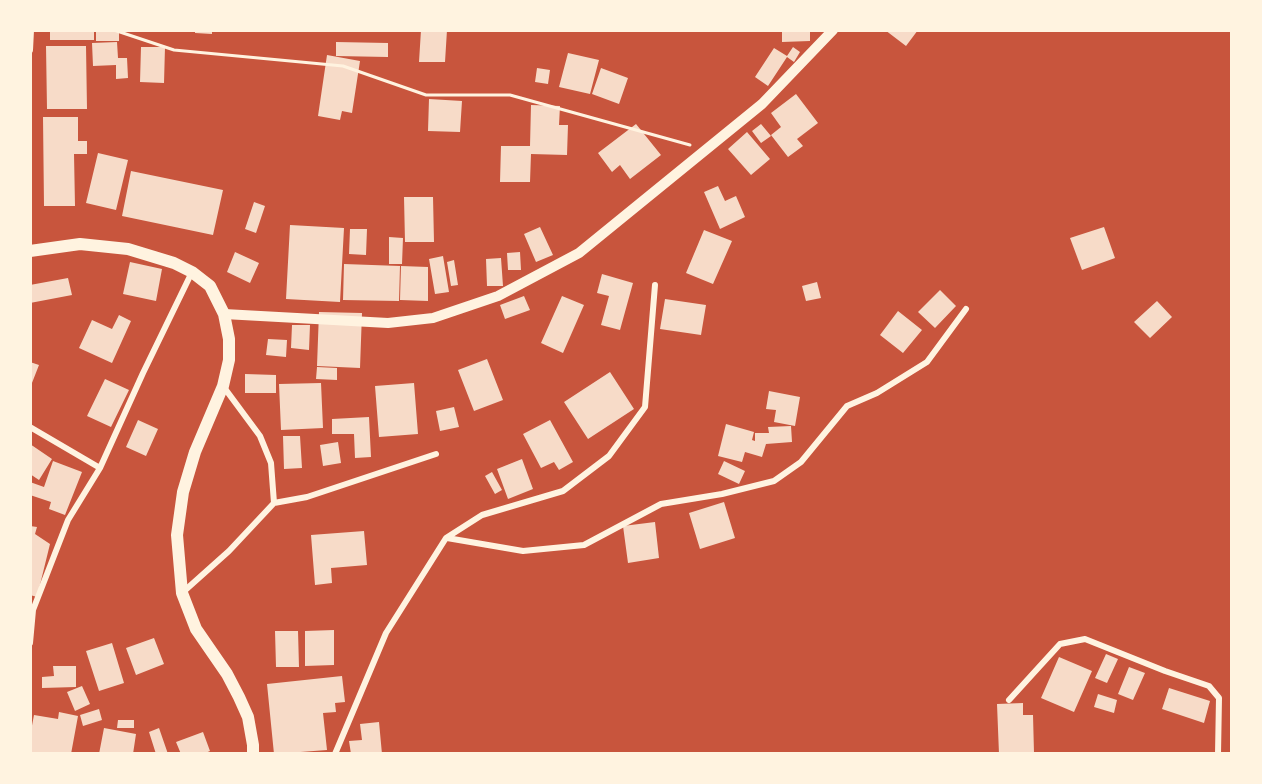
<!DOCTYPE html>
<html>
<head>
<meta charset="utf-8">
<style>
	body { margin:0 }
	#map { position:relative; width:1262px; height:784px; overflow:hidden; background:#c8553d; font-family:"Titillium Web",sans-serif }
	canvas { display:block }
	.frame { position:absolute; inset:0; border:32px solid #fff3e0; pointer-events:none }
</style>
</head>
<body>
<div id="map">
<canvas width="1262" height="784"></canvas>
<div class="frame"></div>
</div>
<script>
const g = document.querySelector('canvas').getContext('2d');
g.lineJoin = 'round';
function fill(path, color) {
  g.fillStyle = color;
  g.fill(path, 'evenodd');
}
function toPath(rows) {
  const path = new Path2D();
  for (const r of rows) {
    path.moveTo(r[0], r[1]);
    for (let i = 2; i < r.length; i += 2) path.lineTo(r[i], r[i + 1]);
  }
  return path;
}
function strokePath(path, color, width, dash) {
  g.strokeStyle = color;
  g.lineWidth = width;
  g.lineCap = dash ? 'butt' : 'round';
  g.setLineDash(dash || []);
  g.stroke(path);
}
const building = toPath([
	[50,30,94,30,94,40,50,40],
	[96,30,119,30,119,41,96,41],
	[195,30,212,30,212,34,195,33],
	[421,30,447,30,445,62,419,62],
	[782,30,810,30,810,41,782,42],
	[885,30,918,30,906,46],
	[117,42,118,58,127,58,128,78,116,79,116,65,93,66,92,43],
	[336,42,388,43,388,57,336,56],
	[46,46,86,46,87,109,47,109],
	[141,47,165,47,164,83,140,82],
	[793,47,800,52,794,62,787,57,768,86,755,77,774,48,787,56],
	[568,53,599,60,590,94,559,87],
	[327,55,360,61,352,113,342,111,340,120,318,116],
	[537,68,550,70,548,84,535,82],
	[601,68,628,78,619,104,592,94],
	[796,94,818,123,797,139,803,146,788,157,771,135,781,127,771,113],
	[429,99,462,101,460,132,428,131],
	[531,105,560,106,559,125,568,125,567,155,531,154,530,182,500,182,501,146,530,146],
	[43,117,78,117,78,141,87,141,87,154,74,154,75,206,44,206],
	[636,124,661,155,630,179,620,165,612,172,598,153],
	[761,124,771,136,761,143,752,131],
	[747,132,770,159,751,175,728,149],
	[98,153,128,160,116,210,86,203],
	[131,171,223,190,213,235,122,216],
	[718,186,725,201,736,196,745,217,720,229,704,192],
	[404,197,433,197,434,242,405,242],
	[254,202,265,206,256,233,245,229],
	[290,225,344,228,340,302,286,299],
	[540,227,553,255,536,262,524,234],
	[1104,227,1115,258,1082,270,1070,238],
	[350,229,367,229,366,255,349,254],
	[704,230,732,241,713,284,686,273],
	[389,237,403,238,402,264,389,264],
	[235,252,259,263,250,283,227,272],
	[520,252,521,270,508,270,507,253],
	[443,256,449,292,435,294,429,259],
	[501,258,503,286,487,286,486,259],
	[454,260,458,285,451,286,447,262],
	[130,262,162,269,156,301,123,294],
	[344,264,400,266,399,301,343,300],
	[401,266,428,267,428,301,400,300],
	[602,274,633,283,620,330,601,325,609,296,597,293],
	[68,278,72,295,30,303,30,285],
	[817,282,821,298,806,301,802,286],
	[940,290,956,306,935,328,918,312],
	[524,296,530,310,505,319,500,305],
	[562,296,584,305,563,353,541,343],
	[665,299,706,305,701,335,660,329],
	[1157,301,1172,317,1150,338,1134,322],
	[898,311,922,330,903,353,880,335],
	[319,312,362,313,360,368,317,366],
	[119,315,131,321,112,363,79,348,92,320,112,329],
	[292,325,310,325,309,350,291,348],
	[268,339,287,340,286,357,266,355],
	[487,359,503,400,474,411,458,370],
	[30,362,39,365,30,388],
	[317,367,337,368,337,380,316,379],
	[610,372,634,409,588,439,564,402],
	[245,374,276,375,276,393,245,393],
	[105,379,129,390,111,427,87,416],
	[321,383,323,428,281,430,279,384],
	[414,383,418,434,379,437,375,386],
	[769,391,800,397,795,426,774,422,776,410,766,409],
	[454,407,459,427,440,431,436,411],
	[369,417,371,457,355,458,354,434,332,434,332,419],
	[138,420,158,429,146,456,126,447],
	[550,420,573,462,559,470,554,462,541,468,523,434],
	[726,424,754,432,752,440,755,441,755,433,769,433,768,427,791,426,792,442,766,444,762,457,745,452,742,462,718,456],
	[283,436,300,436,302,468,284,469],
	[338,442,341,463,323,466,320,445],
	[30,444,52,459,39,480,30,474],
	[522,459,533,489,508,499,497,469],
	[53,461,82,472,65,515,49,509,51,502,30,495,30,482,44,487],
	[724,461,745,471,739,484,718,474],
	[492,472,502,490,495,494,485,476],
	[724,502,735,538,700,549,689,513],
	[655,522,659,558,628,563,623,526],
	[30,526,37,527,35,534,50,544,37,597,30,595],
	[364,531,367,565,331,568,332,583,315,585,311,535],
	[334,630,334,665,305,666,305,631],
	[275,631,298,631,299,667,276,667],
	[154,638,164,664,136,675,126,648],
	[112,643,124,683,99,691,86,651],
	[1106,654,1118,659,1107,683,1095,678],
	[1059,657,1092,671,1074,712,1041,698],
	[53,666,76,666,76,687,42,688,42,677,54,676],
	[1129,667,1145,673,1133,700,1118,694],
	[342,676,345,702,335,703,336,712,323,713,327,750,274,754,267,684],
	[82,686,90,704,75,711,67,692],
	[1169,688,1210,701,1204,723,1162,709],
	[1098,694,1117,700,1114,713,1094,707],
	[1023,703,1023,715,1033,715,1034,753,999,754,997,704],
	[99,709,102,720,83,726,80,715],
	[59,712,78,716,71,754,30,754,30,736,34,715,58,719],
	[118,720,134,720,134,728,117,728],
	[379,722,382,754,351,754,349,741,362,740,360,724],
	[104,728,136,734,133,754,99,754],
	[159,728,168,754,156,754,149,732],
	[203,732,210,751,203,754,181,754,176,742]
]);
const path = toPath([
	[114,30,174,50,343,66,426,95,510,95,690,145]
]);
const minor = toPath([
	[30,50,31,30],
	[223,386,260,436,271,463,274,503],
	[30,427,100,468],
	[447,538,523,551,584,545,661,504,722,494,774,481,801,462,847,406,877,393,927,362,966,309],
	[182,593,229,551,274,503,307,497,436,454],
	[30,643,33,610,68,520,100,468,143,373,192,272],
	[1009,700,1060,644,1085,639,1165,671,1209,686,1219,698,1218,754],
	[335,754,386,633,446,538,482,515,563,491,609,456,645,407,655,285]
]);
const tertiary = toPath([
	[224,314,388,323,433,318,498,296,579,253,762,104,833,30]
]);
const secondary = toPath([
	[30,251,80,244,128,249,174,263,192,272,210,286,224,314,229,339,229,360,223,386,195,452,183,492,177,535,182,593,196,629,227,674,239,697,248,717,253,745,253,754]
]);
fill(building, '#f7dbc8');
strokePath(path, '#fff3e0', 3);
strokePath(minor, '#fff3e0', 6);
strokePath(tertiary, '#fff3e0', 10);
strokePath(secondary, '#fff3e0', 12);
</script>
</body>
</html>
